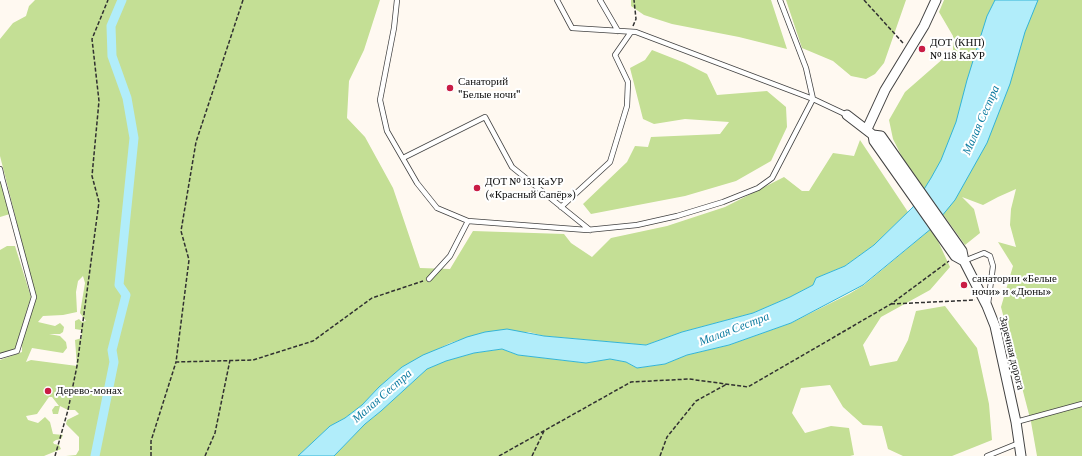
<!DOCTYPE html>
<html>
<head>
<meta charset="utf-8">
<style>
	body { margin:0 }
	canvas { display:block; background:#fff9f1 }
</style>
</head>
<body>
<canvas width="1082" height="456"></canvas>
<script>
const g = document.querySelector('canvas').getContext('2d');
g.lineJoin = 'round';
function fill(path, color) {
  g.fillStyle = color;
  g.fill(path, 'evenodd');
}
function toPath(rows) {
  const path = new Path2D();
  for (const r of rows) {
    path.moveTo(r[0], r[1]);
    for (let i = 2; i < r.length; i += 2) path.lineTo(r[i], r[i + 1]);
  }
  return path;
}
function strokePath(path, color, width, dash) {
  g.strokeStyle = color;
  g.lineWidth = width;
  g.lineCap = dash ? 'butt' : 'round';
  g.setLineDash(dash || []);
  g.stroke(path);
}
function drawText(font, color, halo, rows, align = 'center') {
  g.font = font + ' "Crimson Pro",serif';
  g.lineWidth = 4;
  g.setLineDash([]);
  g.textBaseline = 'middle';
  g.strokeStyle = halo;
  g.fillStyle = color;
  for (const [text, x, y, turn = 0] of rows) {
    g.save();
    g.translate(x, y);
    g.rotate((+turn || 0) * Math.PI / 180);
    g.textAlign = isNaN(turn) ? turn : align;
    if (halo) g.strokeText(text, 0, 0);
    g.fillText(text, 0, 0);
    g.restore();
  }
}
const forest = toPath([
	[35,0,380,0,364,50,349,81,347,118,365,137,393,188,420,268,450,269,473,231,564,234,571,243,592,257,611,238,667,226,725,207,784,177,802,191,809,191,833,153,854,156,860,140,908,212,874,245,845,266,816,278,813,285,790,297,753,313,682,332,646,345,544,336,529,332,485,332,450,343,402,367,379,387,362,405,345,418,330,426,298,456,66,456,76,455,79,450,79,437,66,424,67,420,79,414,75,410,68,410,60,406,58,414,53,414,52,410,55,406,59,406,52,397,49,397,37,414,26,416,28,420,38,423,45,417,50,422,53,434,63,435,61,439,56,440,53,442,54,444,59,445,61,449,44,456,0,456,0,360,22,352,22,343,36,298,0,156,0,39,13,23,26,16,29,6],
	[83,276,85,283,80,313,86,321,82,322,79,319,75,321,75,329,81,330,82,338,75,340,77,366,31,360,26,362,32,348,63,353,67,348,66,342,60,336,49,334,60,334,63,332,64,327,60,323,55,326,38,322,43,316,63,315,77,312,76,292,78,281],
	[631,0,771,0,787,49,739,37,672,24,644,15,631,6],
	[786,0,906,0,884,63,875,74,866,79,851,76,833,61,802,48],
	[944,0,1082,0,1082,456,1037,456,1031,422,1001,307,1013,266,998,242,1016,247,1010,225,1011,209,1016,189,998,197,983,205,962,197,974,209,980,233,965,245,902,157,893,139,889,120,905,92,953,50,953,36,939,12],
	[652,50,685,63,707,74,717,95,767,91,786,107,787,127,771,161,736,181,685,196,591,214,583,204,627,162,635,146,648,147,651,137,720,134,729,122,685,119,654,124,643,119,630,68,645,60],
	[0,180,10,214,0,217],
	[932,228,950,267,930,290,881,317,863,345,870,366,897,361,908,340,916,311,945,306,977,348,989,404,992,440,952,456,903,456,888,449,882,426,863,425,843,407,830,385,801,388,792,413,805,433,831,426,849,428,854,455,850,456,334,456,365,424,381,411,427,369,445,361,474,353,502,349,518,355,586,363,610,359,626,362,637,368,665,364,687,355,729,345,791,323,849,294,864,285],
	[7,246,15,246,31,297,15,349,0,354,0,250]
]);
const water = toPath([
	[995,0,1038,0,1025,32,1010,84,987,143,955,200,932,228,863,285,791,323,729,345,687,355,665,364,637,368,626,362,610,359,586,363,518,355,502,349,474,353,446,361,427,369,381,411,365,424,334,456,298,456,330,426,345,418,362,405,379,387,402,367,423,355,467,337,485,332,507,329,544,336,646,345,682,332,753,313,790,297,813,285,816,278,845,266,874,245,913,207,931,178,941,160,956,122,967,80,987,16,995,0]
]);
const canal = toPath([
	[95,456,114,362,112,350,126,295,119,285,134,138,127,98,112,56,111,26,122,0]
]);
const path = toPath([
	[243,0,196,142,181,231,189,260,176,362,253,360,313,341,372,298,423,281],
	[864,0,903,43],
	[633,26,636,19,634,0],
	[891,304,975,300],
	[55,456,68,410,77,366,99,202,92,176,99,101,92,39,108,0],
	[151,456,151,441,176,362],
	[205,456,215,433,230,360],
	[499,456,631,382,689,379,748,387,891,304,949,261],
	[532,456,544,431],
	[660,456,667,437,696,401,727,384]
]);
const lane = toPath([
	[397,0,394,28,380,100,387,131,417,183,437,208,468,221,587,230,637,225,677,216,723,202,758,188,772,178,813,99,806,68,780,0],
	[557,0,572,28,636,32,813,99,847,115],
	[600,0,618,31],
	[403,158,485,117,512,167,590,230],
	[0,169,2,178],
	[0,179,2,178,34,297,17,351,0,356],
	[561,207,610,162,627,106,628,82,615,55,631,32],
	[964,261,984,253,990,256,993,266,988,304],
	[429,279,450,256,468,221],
	[1016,422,1082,404],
	[987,456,1019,443]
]);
const street = toPath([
	[847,115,873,135,881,136,962,251,964,261,987,306,995,326,1016,422,1021,456],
	[867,129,885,90,924,26,936,0],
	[873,135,874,141,955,256,964,261]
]);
const markers = [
	[922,49,4,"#c91c45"],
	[450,88,4,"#c91c45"],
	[477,188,4,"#c91c45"],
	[964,285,4,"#c91c45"],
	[48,391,4,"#c91c45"]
];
const poiNames = [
	["ДОТ (КНП)",930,43],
	["№ 118 КаУР",930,56],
	["Санаторий",458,82],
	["\"Белые ночи\"",458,95],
	["ДОТ № 131 КаУР",485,182],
	["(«Красный Сапёр»)",485,195],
	["санатории «Белые",972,279],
	["ночи» и «Дюны»",972,292],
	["Дерево-монах",56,391]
];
const streetNames = [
	["Заречная дорога",1012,353,76]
];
const waterNames = [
	["Малая Сестра",981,120,-66],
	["Малая Сестра",734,329,-21],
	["Малая Сестра",382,396,-41]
];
fill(forest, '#c4df95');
fill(water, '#b1edfa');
strokePath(water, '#33b4d6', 1);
strokePath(canal, '#b1edfa', 9);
strokePath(lane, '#424242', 6);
strokePath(street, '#424242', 11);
strokePath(path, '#313131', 1.5, [4, 2]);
strokePath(lane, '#fff', 4.5);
strokePath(street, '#fff', 9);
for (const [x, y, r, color] of markers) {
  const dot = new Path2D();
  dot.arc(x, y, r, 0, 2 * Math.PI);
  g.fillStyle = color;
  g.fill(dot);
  strokePath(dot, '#fff', 1.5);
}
drawText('11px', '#0f0f0f', '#fff', poiNames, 'left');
drawText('11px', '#0f0f0f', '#fff', streetNames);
drawText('italic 12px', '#0f7da2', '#fff', waterNames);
</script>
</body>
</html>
